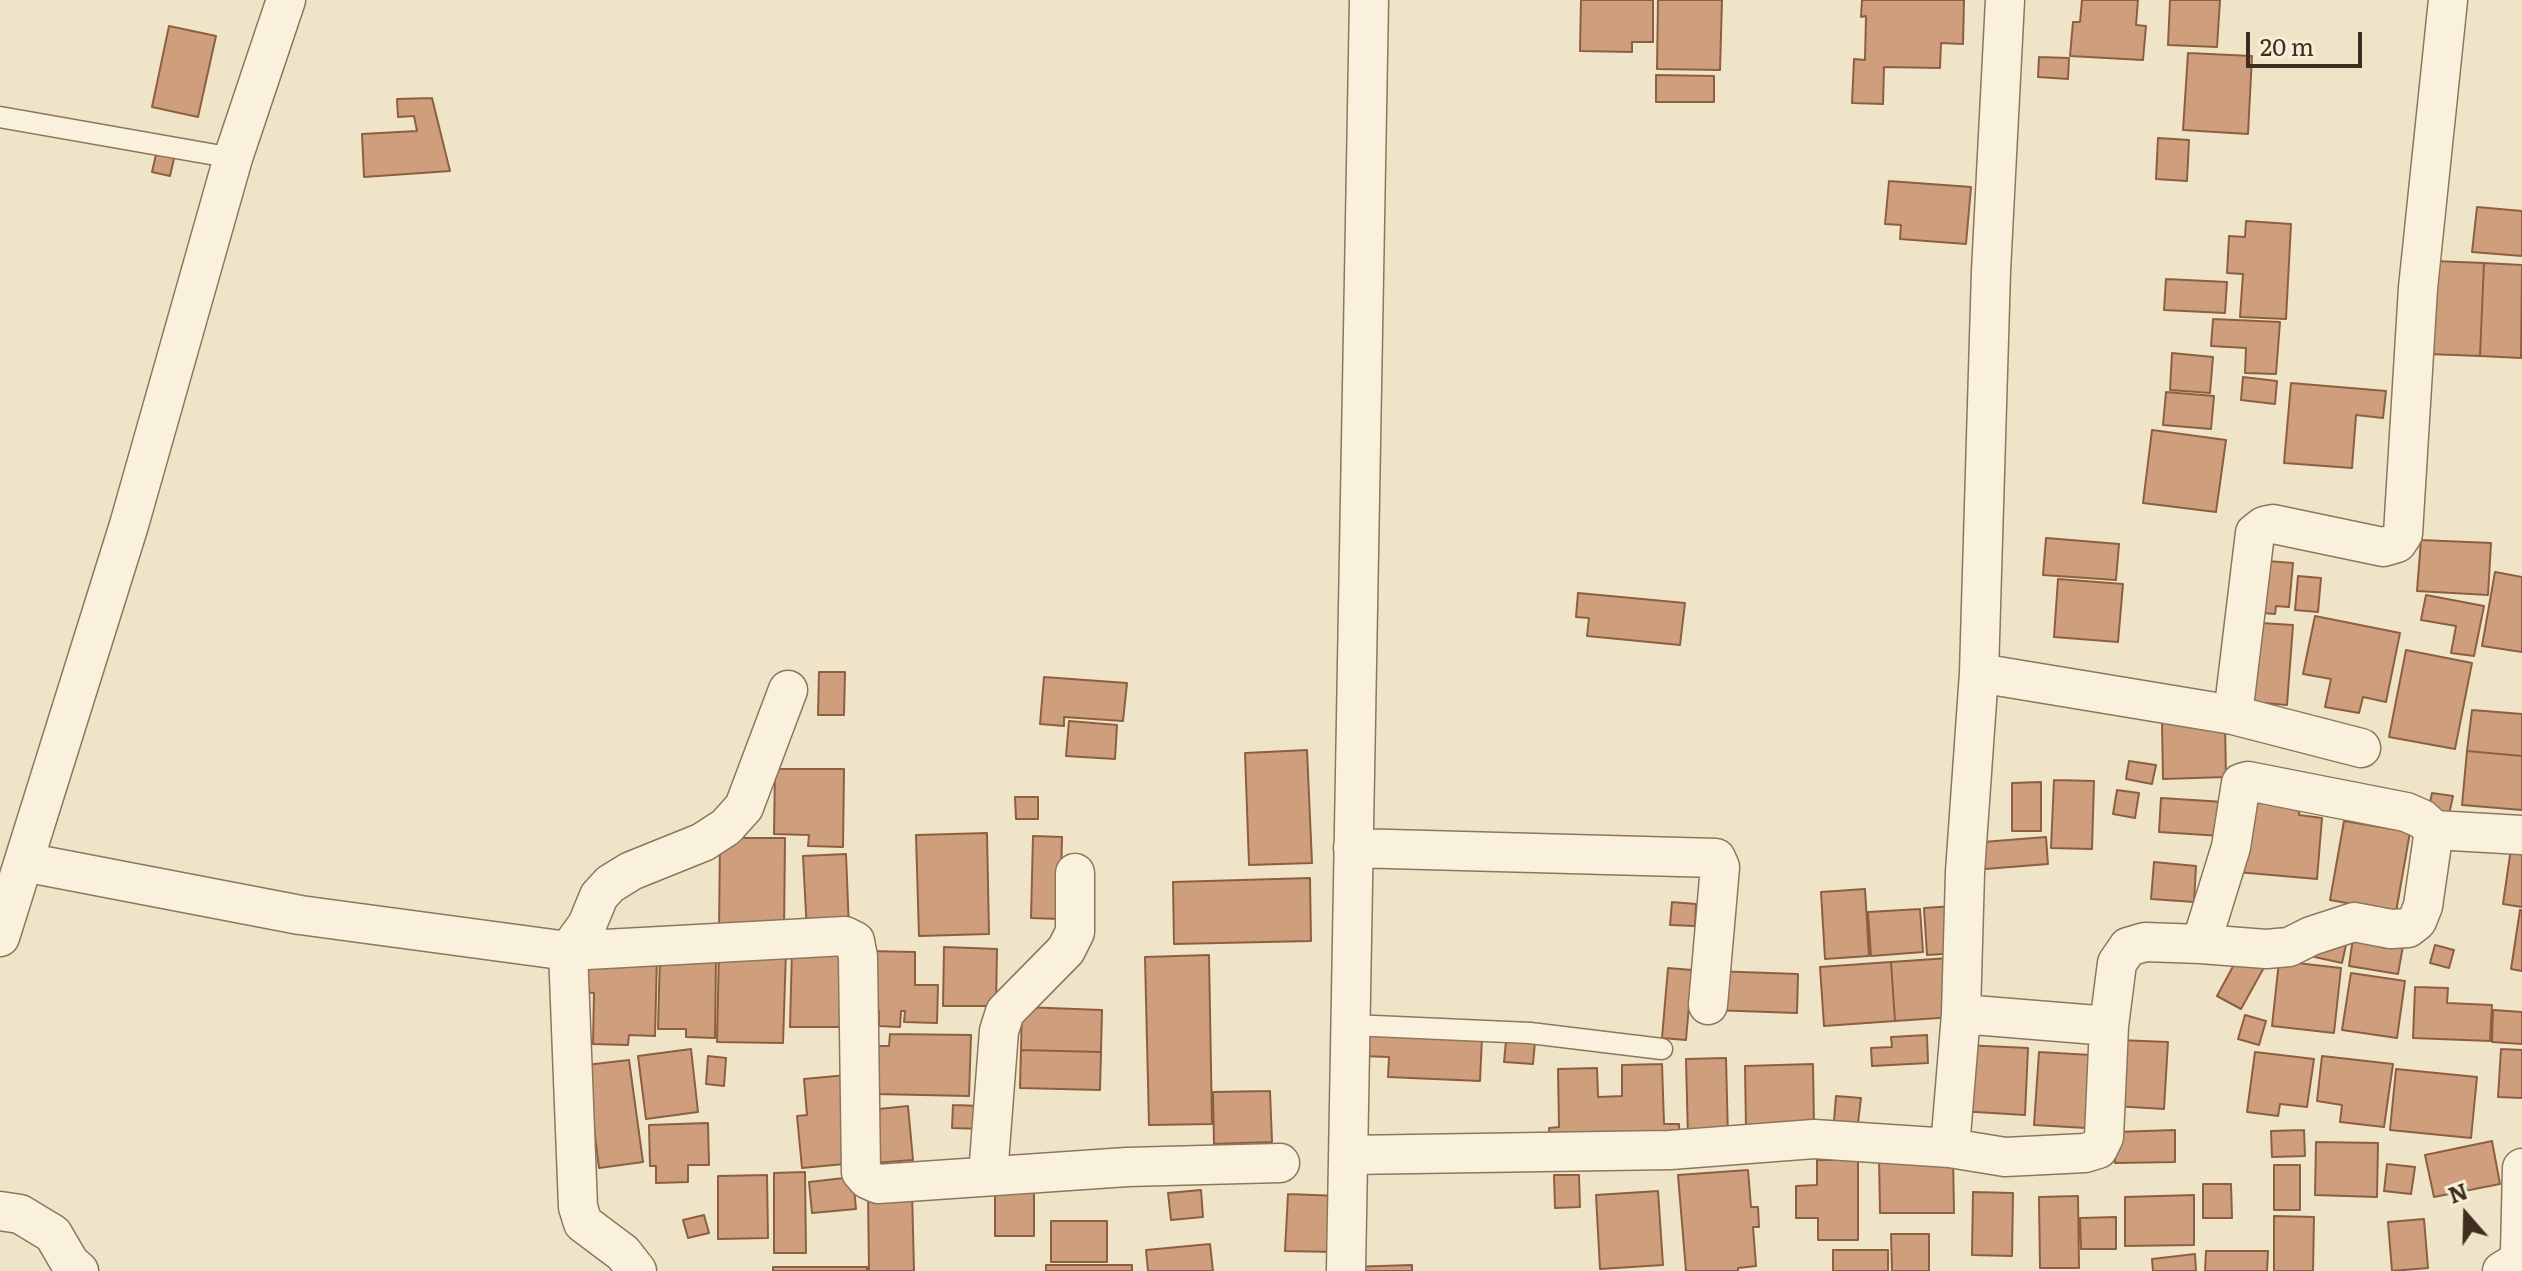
<!DOCTYPE html>
<html>
<head>
<meta charset="utf-8">
<style>
	body { margin:0 }
	#map { position:relative; width:2522px; height:1271px; overflow:hidden; background:#f0e4c8; font-family:Literata,serif }
	canvas { display:block }
	.north { position:absolute; left:2426px; top:1175px; width:80px; height:80px; -webkit-text-stroke:6px #f7eed8; paint-order:stroke; rotate:340deg; font-size:22px; font-weight:700; line-height:32px; text-align:center; color:#3d2e20 }
	.north::after { content:''; display:block; margin:auto; width:28px; height:36px; background:#3d2e20; clip-path:polygon(50% 0,100% 100%,50% 72%,0 100%) }
	.scale { position:absolute; left:2246px; top:32px; width:116px; height:36px; box-sizing:border-box; border:4px solid #3d2e20; border-top:0; padding-left:10px; font-size:24px; line-height:28px; white-space:nowrap; color:#3d2e20; -webkit-text-stroke:6px #f7eed8; paint-order:stroke }
</style>
</head>
<body>
<div id="map">
<canvas width="2522" height="1271"></canvas>
<div class="north">N</div>
<div class="scale">20 m</div>
</div>
<script>
const g = document.querySelector('canvas').getContext('2d');
g.lineJoin = 'round';
function fill(path, color) {
  g.fillStyle = color;
  g.fill(path, 'evenodd');
}
function toPath(rows) {
  const path = new Path2D();
  for (const r of rows) {
    path.moveTo(r[0], r[1]);
    for (let i = 2; i < r.length; i += 2) path.lineTo(r[i], r[i + 1]);
  }
  return path;
}
function strokePath(path, color, width, dash) {
  g.strokeStyle = color;
  g.lineWidth = width;
  g.lineCap = dash ? 'butt' : 'round';
  g.setLineDash(dash || []);
  g.stroke(path);
}
const building = toPath([
	[1581,0,1653,0,1653,42,1632,42,1632,52,1580,51,1581,0],
	[1658,0,1722,0,1720,70,1657,69,1658,0],
	[1862,0,1964,0,1963,44,1941,43,1940,68,1884,67,1883,104,1852,103,1854,59,1865,60,1866,16,1861,17,1862,0],
	[2082,0,2138,0,2136,25,2146,26,2143,60,2070,56,2073,22,2080,22,2082,0],
	[2170,0,2220,0,2217,47,2168,45,2170,0],
	[169,26,216,36,198,117,152,107,169,26],
	[2188,53,2252,56,2248,134,2183,130,2188,53],
	[2039,57,2069,58,2068,79,2038,77,2039,57],
	[1656,75,1714,76,1714,102,1656,102,1656,75],
	[432,98,450,171,364,177,362,134,417,131,414,116,398,117,397,99,432,98],
	[2158,138,2189,140,2187,181,2156,179,2158,138],
	[157,150,175,154,170,176,152,172,157,150],
	[1889,181,1971,187,1966,244,1900,239,1901,225,1885,224,1889,181],
	[2477,207,2522,211,2522,256,2472,252,2477,207],
	[2246,221,2291,224,2286,319,2240,317,2243,274,2227,273,2229,236,2245,237,2246,221],
	[2433,261,2484,263,2480,356,2428,354,2433,261],
	[2484,263,2522,265,2521,358,2480,356,2484,263],
	[2166,279,2227,282,2225,313,2164,310,2166,279],
	[2213,319,2280,322,2276,374,2245,373,2246,348,2211,346,2213,319],
	[2172,353,2213,357,2210,393,2170,390,2172,353],
	[2243,377,2277,381,2275,404,2241,400,2243,377],
	[2291,383,2386,391,2383,418,2356,415,2352,468,2284,463,2291,383],
	[2166,392,2214,396,2211,429,2163,425,2166,392],
	[2152,430,2226,440,2216,512,2143,503,2152,430],
	[2046,538,2119,544,2116,580,2043,575,2046,538],
	[2421,540,2491,543,2488,595,2417,591,2421,540],
	[2254,560,2293,563,2289,607,2276,606,2275,614,2251,612,2254,560],
	[2495,572,2522,577,2522,652,2482,646,2495,572],
	[2298,576,2321,578,2318,612,2295,610,2298,576],
	[2058,579,2123,584,2118,642,2054,637,2058,579],
	[1578,593,1685,603,1680,645,1587,636,1589,618,1576,617,1578,593],
	[2426,595,2484,606,2474,656,2451,653,2456,626,2421,620,2426,595],
	[2315,616,2400,633,2386,702,2363,697,2359,713,2325,707,2331,679,2303,674,2315,616],
	[2246,622,2293,625,2287,705,2239,701,2246,622],
	[2406,650,2472,663,2455,749,2389,737,2406,650],
	[819,672,845,672,844,715,818,715,819,672],
	[1044,677,1127,683,1123,721,1064,717,1064,726,1040,724,1044,677],
	[2472,710,2522,714,2522,756,2467,751,2472,710],
	[1069,721,1117,725,1115,759,1066,756,1069,721],
	[2225,722,2226,777,2163,779,2162,723,2225,722],
	[1307,750,1312,863,1249,865,1245,753,1307,750],
	[2467,751,2522,756,2522,810,2462,805,2467,751],
	[2129,761,2156,765,2152,784,2126,779,2129,761],
	[775,769,844,769,843,847,808,846,809,835,774,834,775,769],
	[2054,780,2094,781,2092,849,2051,848,2054,780],
	[2041,782,2041,831,2012,831,2012,783,2041,782],
	[2117,790,2139,793,2135,818,2113,814,2117,790],
	[2245,792,2300,797,2299,815,2322,818,2317,879,2237,872,2245,792],
	[2432,793,2453,796,2448,819,2427,816,2432,793],
	[1015,797,1038,797,1038,819,1016,819,1015,797],
	[2161,798,2224,802,2221,836,2159,832,2161,798],
	[2344,821,2410,832,2396,912,2330,900,2344,821],
	[987,833,989,934,919,936,916,835,987,833],
	[1033,836,1062,837,1060,919,1031,918,1033,836],
	[2046,837,2048,864,1985,869,1983,842,2046,837],
	[720,838,785,838,784,932,719,932,720,838],
	[2511,848,2522,849,2522,907,2503,904,2511,848],
	[846,854,849,929,807,932,803,856,846,854],
	[2154,862,2196,866,2194,902,2151,899,2154,862],
	[1310,878,1311,941,1174,944,1173,882,1310,878],
	[1865,889,1869,956,1825,959,1821,892,1865,889],
	[1672,902,1696,904,1695,926,1670,925,1672,902],
	[1955,906,1958,953,1927,955,1924,908,1955,906],
	[1920,909,1923,952,1871,956,1868,912,1920,909],
	[2520,910,2522,910,2522,971,2511,969,2520,910],
	[2314,937,2346,945,2342,963,2310,956,2314,937],
	[2353,938,2403,946,2398,974,2349,966,2353,938],
	[2435,945,2454,950,2449,968,2430,963,2435,945],
	[944,947,997,949,996,1006,943,1006,944,947],
	[2243,948,2267,962,2241,1009,2217,996,2243,948],
	[792,949,852,949,849,1027,790,1027,792,949],
	[719,950,786,951,783,1043,717,1042,719,950],
	[867,951,915,952,915,985,938,985,937,1023,904,1022,905,1011,901,1011,900,1027,879,1026,879,1011,866,1011,867,951],
	[583,955,657,956,655,1036,629,1035,628,1045,593,1044,594,993,583,992,583,955],
	[660,955,716,957,715,1038,686,1037,686,1029,658,1029,660,955],
	[1209,955,1212,1124,1149,1125,1145,957,1209,955],
	[1949,958,1953,1017,1895,1021,1891,962,1949,958],
	[2279,961,2341,968,2334,1033,2272,1026,2279,961],
	[1891,962,1895,1021,1824,1026,1820,967,1891,962],
	[1668,968,1692,970,1686,1040,1662,1038,1668,968],
	[1712,971,1798,974,1797,1013,1711,1010,1712,971],
	[2351,973,2405,981,2397,1038,2342,1030,2351,973],
	[2415,987,2448,988,2447,1003,2492,1005,2490,1041,2413,1038,2415,987],
	[1022,1007,1102,1010,1101,1052,1021,1050,1022,1007],
	[2493,1010,2522,1012,2522,1044,2492,1042,2493,1010],
	[2245,1015,2266,1021,2259,1045,2238,1039,2245,1015],
	[1363,1033,1482,1038,1480,1081,1388,1077,1389,1057,1362,1056,1363,1033],
	[890,1034,971,1035,969,1096,875,1094,876,1046,889,1046,890,1034],
	[1927,1035,1928,1063,1872,1066,1871,1048,1892,1047,1891,1037,1927,1035],
	[2119,1040,2168,1042,2164,1109,2114,1106,2119,1040],
	[1506,1041,1535,1042,1533,1064,1504,1062,1506,1041],
	[1963,1045,2028,1048,2025,1115,1959,1111,1963,1045],
	[691,1049,698,1112,646,1119,638,1056,691,1049],
	[2501,1049,2522,1050,2522,1098,2498,1097,2501,1049],
	[1021,1050,1101,1052,1100,1090,1020,1088,1021,1050],
	[2039,1052,2091,1055,2086,1128,2034,1125,2039,1052],
	[2255,1052,2314,1059,2307,1107,2280,1104,2278,1116,2247,1112,2255,1052],
	[708,1056,726,1058,724,1086,706,1084,708,1056],
	[2322,1056,2393,1064,2384,1127,2340,1122,2342,1105,2317,1101,2322,1056],
	[1726,1058,1728,1138,1688,1139,1686,1059,1726,1058],
	[629,1060,643,1162,599,1168,586,1065,629,1060],
	[1662,1064,1664,1124,1679,1124,1680,1140,1550,1144,1549,1128,1559,1127,1558,1069,1597,1068,1598,1097,1622,1096,1622,1065,1662,1064],
	[1813,1064,1814,1128,1746,1130,1745,1066,1813,1064],
	[2396,1069,2477,1077,2471,1138,2390,1130,2396,1069],
	[847,1075,855,1163,802,1168,797,1116,807,1115,804,1079,847,1075],
	[1270,1091,1272,1142,1214,1144,1213,1092,1270,1091],
	[1836,1096,1861,1098,1858,1123,1834,1121,1836,1096],
	[953,1105,983,1106,983,1129,952,1128,953,1105],
	[908,1106,913,1160,874,1163,869,1110,908,1106],
	[708,1123,709,1165,688,1165,688,1182,656,1183,656,1166,650,1166,649,1125,708,1123],
	[2175,1130,2175,1162,2115,1163,2116,1132,2175,1130],
	[2304,1130,2305,1156,2272,1157,2271,1131,2304,1130],
	[2492,1141,2500,1184,2434,1197,2425,1155,2492,1141],
	[2316,1142,2378,1143,2377,1197,2315,1195,2316,1142],
	[1953,1155,1954,1213,1880,1213,1879,1156,1953,1155],
	[1817,1160,1858,1160,1858,1240,1818,1240,1818,1218,1796,1218,1796,1186,1817,1185,1817,1160],
	[2387,1164,2415,1167,2411,1194,2384,1191,2387,1164],
	[2274,1165,2300,1165,2300,1210,2274,1210,2274,1165],
	[1748,1170,1751,1207,1758,1207,1759,1227,1753,1227,1756,1266,1738,1268,1738,1271,1686,1271,1678,1175,1748,1170],
	[805,1172,806,1253,774,1253,774,1173,805,1172],
	[767,1175,768,1238,718,1239,718,1176,767,1175],
	[1554,1175,1579,1175,1580,1207,1555,1208,1554,1175],
	[853,1177,856,1209,812,1213,809,1182,853,1177],
	[2203,1184,2231,1184,2232,1218,2203,1218,2203,1184],
	[1034,1187,1034,1236,995,1236,995,1188,1034,1187],
	[912,1190,914,1271,869,1271,868,1192,912,1190],
	[1201,1190,1203,1217,1171,1220,1168,1193,1201,1190],
	[1658,1191,1663,1265,1600,1269,1596,1195,1658,1191],
	[1973,1192,2013,1193,2012,1256,1972,1255,1973,1192],
	[1288,1194,1339,1196,1336,1252,1285,1251,1288,1194],
	[2194,1195,2194,1245,2125,1246,2125,1197,2194,1195],
	[2078,1196,2079,1268,2040,1268,2039,1197,2078,1196],
	[704,1215,709,1233,688,1238,683,1220,704,1215],
	[2274,1216,2314,1217,2313,1271,2274,1271,2274,1216],
	[2116,1217,2116,1249,2081,1249,2080,1218,2116,1217],
	[2424,1219,2428,1268,2392,1271,2388,1222,2424,1219],
	[1051,1221,1107,1221,1107,1262,1051,1262,1051,1221],
	[1891,1234,1929,1234,1929,1271,1892,1271,1891,1234],
	[1210,1244,1213,1271,1148,1271,1146,1250,1210,1244],
	[1833,1250,1888,1250,1888,1271,1833,1271,1833,1250],
	[2206,1251,2268,1251,2267,1271,2205,1271,2206,1251],
	[2195,1254,2196,1271,2153,1271,2152,1259,2195,1254],
	[1046,1265,1132,1265,1132,1271,1046,1271,1046,1265],
	[1412,1265,1412,1271,1348,1271,1348,1267,1412,1265],
	[773,1267,867,1267,867,1271,773,1271,773,1267]
]);
const service = toPath([
	[0,117,233,158],
	[1352,1025,1530,1033,1662,1049]
]);
const minor = toPath([
	[1979,673,2233,715,2361,748],
	[788,690,744,807,726,827,703,842,631,871,610,884,599,896,587,925,568,951,845,936,855,941,858,957,861,1172,867,1179,878,1184,1127,1167,1280,1163],
	[2233,715,2255,533,2264,526,2273,524,2383,547,2397,543,2403,534,2418,288,2448,0],
	[1353,848,1716,858,1720,867,1708,1005],
	[24,862,300,915,568,951,578,1207,583,1223,623,1253,637,1271],
	[0,937,129,525,233,158,286,0],
	[2201,944,2266,949,2289,947,2311,936,2354,922,2391,929,2408,928,2417,921,2423,906,2434,830],
	[1961,1014,2109,1026],
	[1950,1148,1961,1014,1965,872,1979,673,1991,271,2005,0],
	[1349,1155,1670,1150,1814,1139,1950,1148,2005,1157,2085,1153,2098,1149,2104,1137,2109,1026,2117,963,2128,947,2145,942,2201,944,2231,847,2241,783,2248,781,2406,812,2422,819,2434,830,2522,835],
	[988,1175,999,1031,1005,1012,1066,950,1075,932,1075,873],
	[0,1211,20,1214,53,1234,70,1263,79,1271],
	[1346,1271,1369,0],
	[2502,1271,2517,1262,2520,1252,2522,1168]
]);
fill(building, '#cf9f7d');
strokePath(building, '#8d5f41', 2);
strokePath(service, '#8d765c', 23);
strokePath(minor, '#8d765c', 41);
strokePath(service, '#faf1dc', 20);
strokePath(minor, '#faf1dc', 38);
</script>
</body>
</html>
